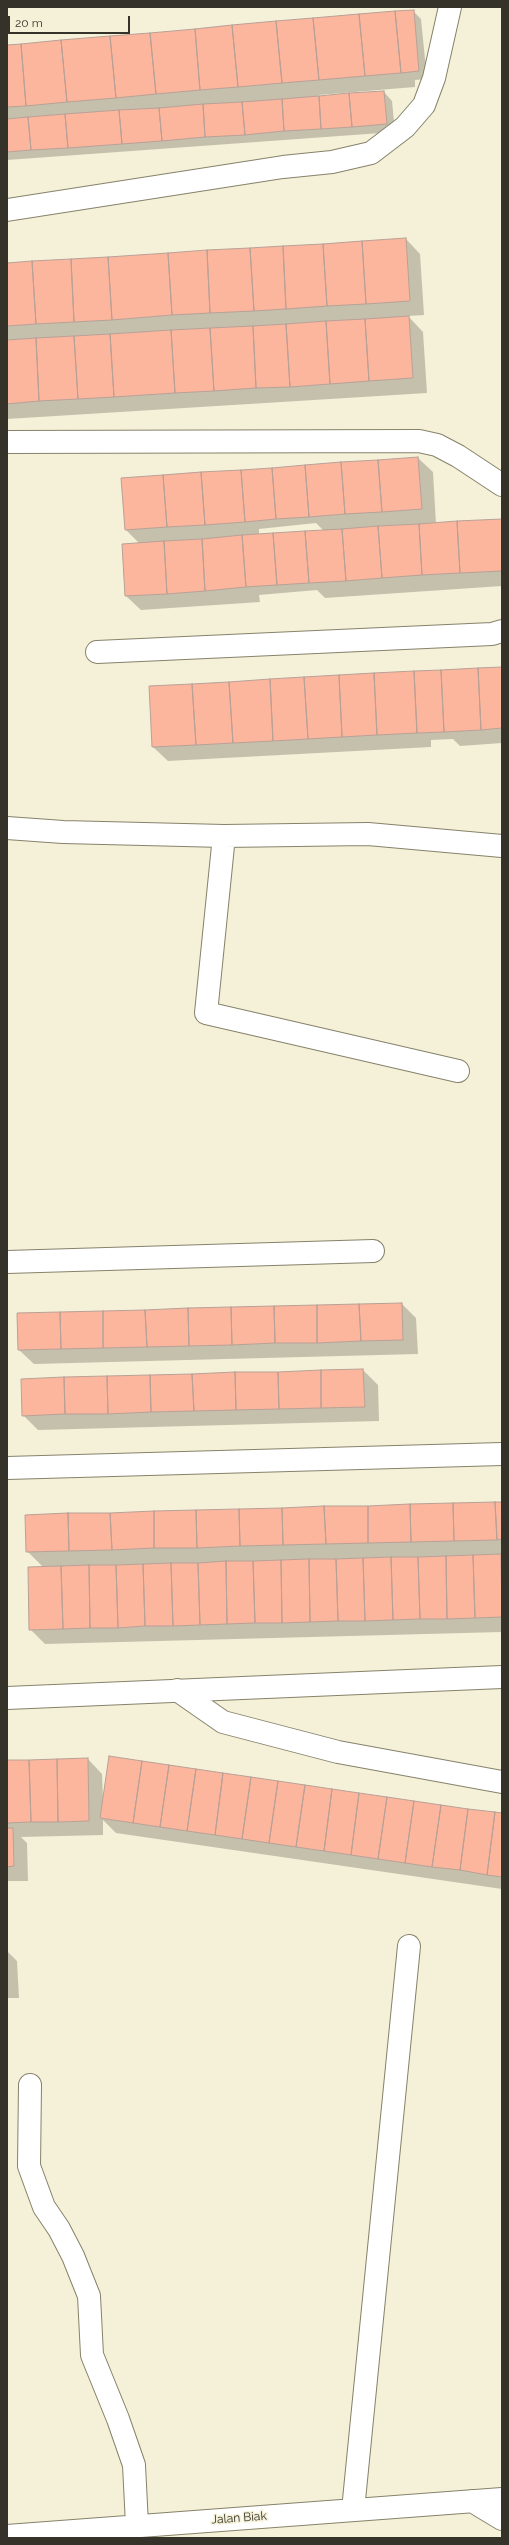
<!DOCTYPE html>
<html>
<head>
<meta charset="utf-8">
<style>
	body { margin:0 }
	#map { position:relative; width:509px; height:2545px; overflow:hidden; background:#f5f1d8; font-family:Raleway,sans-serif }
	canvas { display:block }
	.frame { position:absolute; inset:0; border:8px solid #353329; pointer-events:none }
	.scale { position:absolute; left:8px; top:16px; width:122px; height:18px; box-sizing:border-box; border:2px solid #353329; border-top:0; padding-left:5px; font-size:12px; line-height:14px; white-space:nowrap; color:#353329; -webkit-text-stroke:3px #f5f1d8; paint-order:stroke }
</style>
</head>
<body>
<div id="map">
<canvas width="509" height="2545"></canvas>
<div class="frame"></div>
<div class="scale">20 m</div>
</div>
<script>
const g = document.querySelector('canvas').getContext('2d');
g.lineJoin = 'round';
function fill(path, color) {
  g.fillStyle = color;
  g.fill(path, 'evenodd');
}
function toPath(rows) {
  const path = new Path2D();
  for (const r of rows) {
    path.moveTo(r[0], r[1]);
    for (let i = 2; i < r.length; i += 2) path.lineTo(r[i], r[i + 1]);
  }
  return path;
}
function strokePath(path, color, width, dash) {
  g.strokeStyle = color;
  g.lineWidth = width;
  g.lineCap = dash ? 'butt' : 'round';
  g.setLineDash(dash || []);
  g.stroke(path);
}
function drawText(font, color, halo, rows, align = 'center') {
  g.font = font + ' Raleway,sans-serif';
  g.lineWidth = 3;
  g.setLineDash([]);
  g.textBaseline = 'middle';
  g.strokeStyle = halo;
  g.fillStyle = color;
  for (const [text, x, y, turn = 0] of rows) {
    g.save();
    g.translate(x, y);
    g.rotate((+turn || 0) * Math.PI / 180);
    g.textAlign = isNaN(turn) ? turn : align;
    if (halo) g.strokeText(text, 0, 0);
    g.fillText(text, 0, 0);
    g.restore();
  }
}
const shadow = toPath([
	[413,11,421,19,427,79,415,80,415,87,318,95,318,97,384,92,392,101,395,132,7,160,7,46],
	[406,239,420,254,424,315,408,316,423,332,427,393,7,419,7,264],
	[418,458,433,472,436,524,502,520,502,586,325,598,317,590,259,595,260,602,141,610,126,596,140,544,126,530],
	[316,523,324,531,259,535,259,529],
	[502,668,502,743,460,746,453,739,431,740,431,747,168,761,153,747],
	[402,1304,416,1318,418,1354,34,1364,19,1350],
	[363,1370,378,1385,379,1421,38,1430,23,1415,22,1380],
	[502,1503,502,1632,45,1644,30,1629,43,1567,27,1551],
	[88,1759,102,1774,103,1799,502,1814,502,1889,116,1833,103,1820,103,1835,21,1837,27,1843,28,1881,7,1881,7,1761],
	[7,1951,17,1961,19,1998,7,1998]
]);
const building = toPath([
	[414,10,419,71,401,73,395,11,414,10],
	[395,11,401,73,365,76,359,14,395,11],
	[359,14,365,76,319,80,313,18,359,14],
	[313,18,319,80,282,83,276,21,313,18],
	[276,21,282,83,238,87,232,25,276,21],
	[232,25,238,87,200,90,195,29,232,25],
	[195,29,200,90,156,94,150,33,195,29],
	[150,33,156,94,116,98,110,36,150,33],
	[110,36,116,98,67,102,61,40,110,36],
	[61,40,67,102,26,106,21,44,61,40],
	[21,44,26,106,7,107,7,45,21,44],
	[384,91,387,124,352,127,349,93,384,91],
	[349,93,352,127,321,129,319,96,349,93],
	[319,96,321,129,284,131,282,99,319,96],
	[282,99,284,131,245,135,242,102,282,99],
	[242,102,245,135,205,137,203,104,242,102],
	[203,104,205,137,162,141,159,108,203,104],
	[159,108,162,141,122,144,119,110,159,108],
	[119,110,122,144,68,148,65,114,119,110],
	[65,114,68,148,31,150,28,117,65,114],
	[28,117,31,150,7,152,7,119,28,117],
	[406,238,410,301,366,304,362,241,406,238],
	[362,241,366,304,327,306,323,244,362,241],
	[323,244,327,306,286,309,283,246,323,244],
	[283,246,286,309,254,311,250,248,283,246],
	[250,248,254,311,210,313,207,250,250,248],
	[207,250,210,313,172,315,168,253,207,250],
	[168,253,172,315,112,320,108,257,168,253],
	[108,257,112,320,74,322,71,259,108,257],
	[71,259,74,322,36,324,32,261,71,259],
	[32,261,36,324,7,326,7,263,32,261],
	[409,316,413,378,369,381,365,319,409,316],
	[365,319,369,381,330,384,326,321,365,319],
	[326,321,330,384,290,387,286,324,326,321],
	[286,324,290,387,256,388,253,326,286,324],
	[253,326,256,388,214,391,210,328,253,326],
	[210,328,214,391,175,393,171,330,210,328],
	[171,330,175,393,114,397,110,334,171,330],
	[110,334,114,397,78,399,74,336,110,334],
	[74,336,78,399,39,401,36,338,74,336],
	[36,338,39,401,7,404,7,340,36,338],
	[418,457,422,509,382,512,378,460,418,457],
	[378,460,382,512,345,514,341,462,378,460],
	[341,462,345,514,309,517,305,465,341,462],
	[305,465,309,517,276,519,272,468,305,465],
	[272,468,276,519,245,522,241,470,272,468],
	[241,470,245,522,205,525,201,472,241,470],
	[201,472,205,525,167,527,163,475,201,472],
	[163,475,167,527,125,530,121,478,163,475],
	[502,519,502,571,460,573,457,521,502,519],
	[457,521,460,573,422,575,419,524,457,521],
	[419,524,422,575,382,578,378,526,419,524],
	[378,526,382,578,346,581,342,529,378,526],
	[342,529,346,581,309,583,305,531,342,529],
	[305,531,309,583,277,585,273,533,305,531],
	[273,533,277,585,246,587,242,535,273,533],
	[242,535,246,587,205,591,202,539,242,535],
	[202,539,205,591,167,594,164,541,202,539],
	[164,541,167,594,125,596,122,544,164,541],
	[502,667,502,728,481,730,478,668,502,667],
	[478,668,481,730,444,732,441,670,478,668],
	[441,670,444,732,417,733,414,671,441,670],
	[414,671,417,733,377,735,374,673,414,671],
	[374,673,377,735,342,737,339,675,374,673],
	[339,675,342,737,308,739,304,677,339,675],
	[304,677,308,739,273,741,270,679,304,677],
	[270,679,273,741,233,743,229,682,270,679],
	[229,682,233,743,196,745,192,684,229,682],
	[192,684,196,745,152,747,149,686,192,684],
	[402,1303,403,1340,361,1341,359,1304,402,1303],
	[359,1304,361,1341,317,1343,317,1305,359,1304],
	[317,1305,317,1343,275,1343,274,1306,317,1305],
	[274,1306,275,1343,232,1345,231,1307,274,1306],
	[231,1307,232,1345,189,1346,188,1308,231,1307],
	[188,1308,189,1346,147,1347,145,1310,188,1308],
	[145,1310,147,1347,103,1348,103,1311,145,1310],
	[103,1311,103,1348,61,1349,60,1312,103,1311],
	[60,1312,61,1349,18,1350,17,1313,60,1312],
	[363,1369,365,1407,321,1408,321,1370,363,1369],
	[321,1370,321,1408,279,1409,278,1372,321,1370],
	[235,1372,236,1410,194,1411,192,1374,235,1372],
	[235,1372,278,1372,279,1409,236,1410,235,1372],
	[192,1374,194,1411,151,1412,150,1375,192,1374],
	[150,1375,151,1412,108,1414,107,1376,150,1375],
	[107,1376,108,1414,65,1414,64,1377,107,1376],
	[64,1377,65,1414,22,1416,21,1379,64,1377],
	[495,1502,497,1540,454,1541,453,1503,495,1502],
	[495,1502,502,1502,502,1539,497,1540,495,1502],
	[453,1503,454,1541,411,1542,410,1504,453,1503],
	[410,1504,411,1542,368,1543,368,1506,410,1504],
	[324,1506,326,1544,283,1545,282,1508,324,1506],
	[324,1506,368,1506,368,1543,326,1544,324,1506],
	[282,1508,283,1545,240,1546,239,1509,282,1508],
	[239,1509,240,1546,197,1548,196,1510,239,1509],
	[196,1510,197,1548,154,1548,154,1511,196,1510],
	[154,1511,154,1548,112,1550,110,1513,154,1511],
	[68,1513,69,1551,26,1552,25,1515,68,1513],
	[68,1513,110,1513,112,1550,69,1551,68,1513],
	[501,1554,502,1617,475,1618,473,1555,501,1554],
	[473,1555,475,1618,447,1619,446,1556,473,1555],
	[446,1556,447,1619,420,1619,418,1557,446,1556],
	[391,1557,418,1557,420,1619,393,1620,391,1557],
	[391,1557,393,1620,365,1621,363,1558,391,1557],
	[363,1558,365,1621,338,1621,336,1559,363,1558],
	[309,1559,336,1559,338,1621,310,1622,309,1559],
	[309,1559,310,1622,282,1623,281,1560,309,1559],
	[281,1560,282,1623,255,1623,253,1561,281,1560],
	[226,1561,253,1561,255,1623,227,1624,226,1561],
	[226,1561,227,1624,200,1625,198,1563,226,1561],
	[171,1563,198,1563,200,1625,173,1626,171,1563],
	[171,1563,173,1626,145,1626,143,1564,171,1563],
	[143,1564,145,1626,118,1628,116,1565,143,1564],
	[89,1565,116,1565,118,1628,90,1628,89,1565],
	[89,1565,90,1628,63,1629,61,1566,89,1565],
	[61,1566,63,1629,29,1630,28,1567,61,1566],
	[109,1756,142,1761,133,1823,100,1818,109,1756],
	[88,1758,89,1821,58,1822,57,1759,88,1758],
	[57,1759,58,1822,31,1822,29,1760,57,1759],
	[7,1760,29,1760,31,1822,7,1823,7,1760],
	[142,1761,169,1765,160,1827,133,1823,142,1761],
	[169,1765,196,1769,187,1831,160,1827,169,1765],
	[196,1769,223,1773,215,1835,187,1831,196,1769],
	[223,1773,251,1777,242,1839,215,1835,223,1773],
	[251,1777,278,1781,269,1843,242,1839,251,1777],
	[278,1781,305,1785,296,1847,269,1843,278,1781],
	[305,1785,332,1789,324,1851,296,1847,305,1785],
	[332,1789,359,1793,351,1855,324,1851,332,1789],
	[359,1793,387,1797,378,1859,351,1855,359,1793],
	[387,1797,414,1801,405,1863,378,1859,387,1797],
	[414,1801,441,1805,432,1867,405,1863,414,1801],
	[441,1805,468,1809,460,1870,432,1867,441,1805],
	[468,1809,495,1812,487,1875,460,1870,468,1809],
	[495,1812,502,1813,502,1877,487,1875,495,1812],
	[7,1828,13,1828,14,1866,7,1867,7,1828]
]);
const street = toPath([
	[7,210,283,167,332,162,371,153,405,127,424,105,434,78,450,7],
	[7,442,419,441,437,445,458,456,502,485],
	[97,652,492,634,502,631],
	[7,828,63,832,224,836,368,834,502,846],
	[224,836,206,1013,458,1071],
	[7,1262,373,1251],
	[7,1468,502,1454],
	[177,1690,223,1722,338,1752,502,1782],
	[7,1698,502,1677],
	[30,2085,29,2166,44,2207,59,2229,73,2256,89,2296,92,2355,118,2419,134,2465,137,2525],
	[472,2501,502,2519],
	[353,2510,409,1946],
	[7,2536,502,2499]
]);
const streetNames = [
	["Jalan Biak",239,2518,-4]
];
fill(shadow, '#0003');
fill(building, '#fbb69d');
strokePath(building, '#b9a096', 1);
strokePath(street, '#86826b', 24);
strokePath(street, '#fff', 22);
drawText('12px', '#353329', '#f5f1d8', streetNames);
</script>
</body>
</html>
